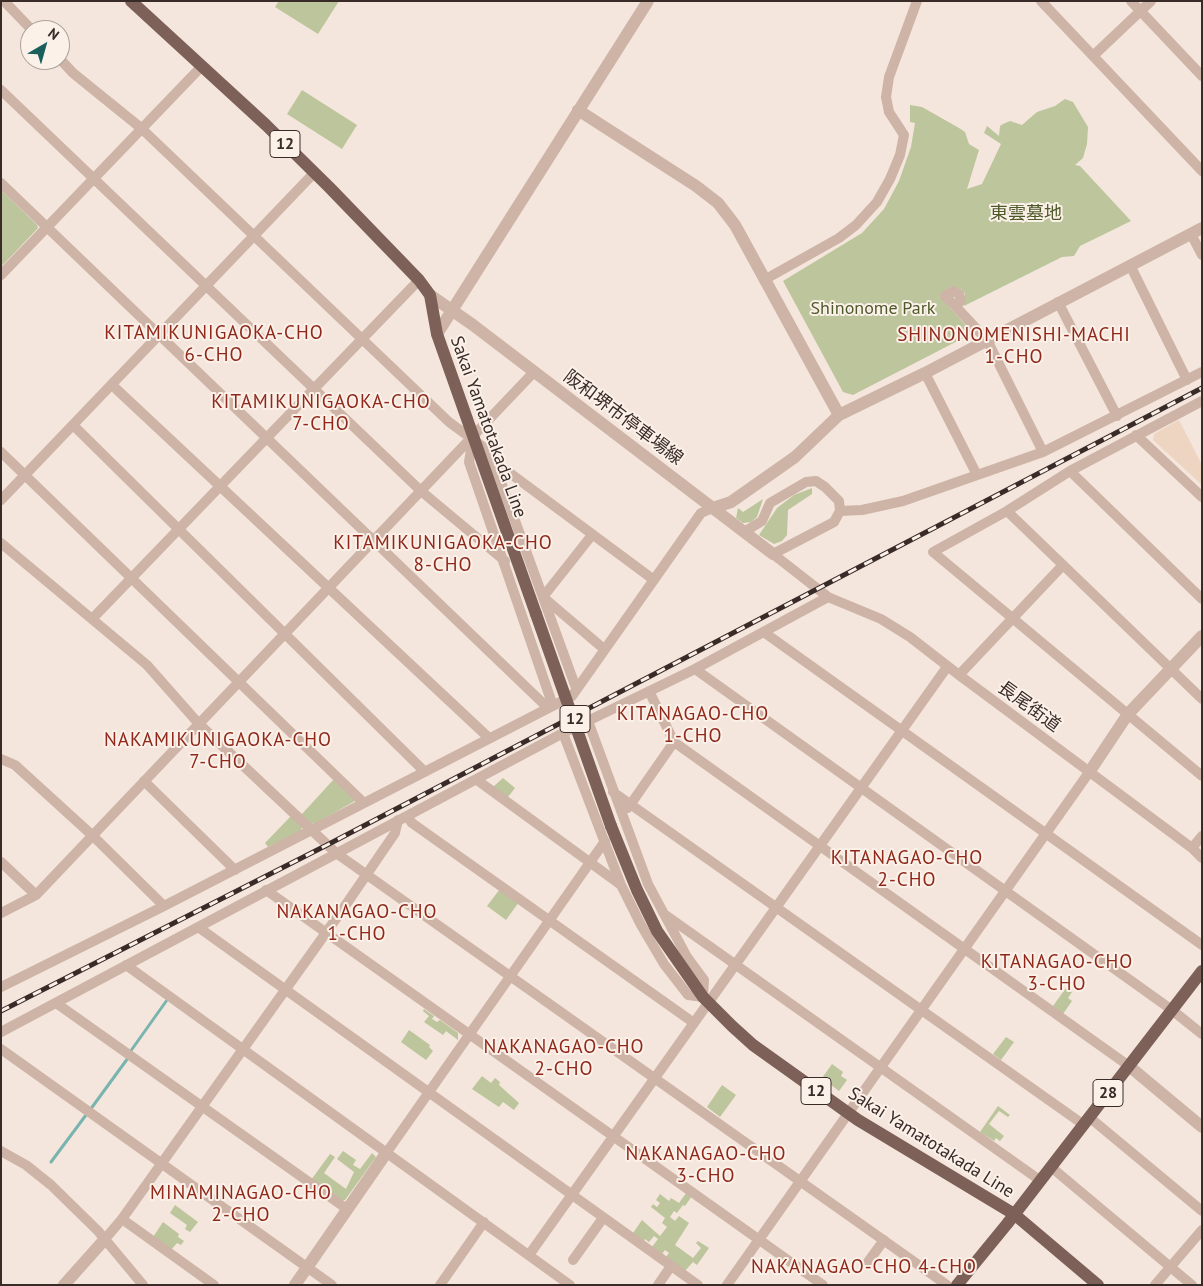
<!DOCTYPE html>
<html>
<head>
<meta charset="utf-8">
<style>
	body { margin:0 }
	#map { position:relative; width:1203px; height:1286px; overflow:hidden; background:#f4e6dc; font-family:"PT Sans",sans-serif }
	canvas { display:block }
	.frame { position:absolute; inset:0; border:2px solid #392b28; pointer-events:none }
	.north { position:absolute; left:20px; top:20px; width:50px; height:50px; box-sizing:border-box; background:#fbf1e9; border:1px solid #ada29c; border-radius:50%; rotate:38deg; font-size:14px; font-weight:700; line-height:20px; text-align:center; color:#392b28 }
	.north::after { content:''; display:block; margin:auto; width:18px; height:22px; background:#1a5f5b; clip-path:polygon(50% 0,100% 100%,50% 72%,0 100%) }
</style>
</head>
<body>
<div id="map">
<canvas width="1203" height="1286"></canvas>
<div class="frame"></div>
<div class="north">N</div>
</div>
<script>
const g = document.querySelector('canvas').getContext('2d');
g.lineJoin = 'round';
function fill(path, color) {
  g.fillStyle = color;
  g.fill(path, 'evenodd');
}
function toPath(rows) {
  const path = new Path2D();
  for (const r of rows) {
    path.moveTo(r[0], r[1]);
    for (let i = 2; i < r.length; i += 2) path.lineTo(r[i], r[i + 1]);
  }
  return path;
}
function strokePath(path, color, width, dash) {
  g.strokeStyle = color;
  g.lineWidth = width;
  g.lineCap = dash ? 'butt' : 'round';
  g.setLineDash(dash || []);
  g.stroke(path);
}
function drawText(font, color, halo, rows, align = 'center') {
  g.font = font + ' "PT Sans","Noto Sans JP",sans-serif';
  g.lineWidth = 4;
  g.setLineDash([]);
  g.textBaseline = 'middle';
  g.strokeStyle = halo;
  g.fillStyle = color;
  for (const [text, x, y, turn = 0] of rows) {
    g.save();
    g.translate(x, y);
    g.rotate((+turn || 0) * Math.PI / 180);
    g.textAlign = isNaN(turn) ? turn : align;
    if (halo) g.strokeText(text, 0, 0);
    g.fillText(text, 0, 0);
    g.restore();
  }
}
const green = toPath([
	[279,1,339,1,318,34,275,7],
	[302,90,357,125,342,149,287,114],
	[1065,99,1073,102,1088,127,1087,144,1083,158,1075,165,1080,166,1131,221,1080,246,1074,256,1062,257,964,306,965,294,961,289,950,287,940,297,973,333,853,395,843,392,783,281,862,233,884,209,899,181,911,147,915,123,910,122,910,105,922,107,959,128,965,132,969,144,979,150,967,189,982,184,1001,144,984,133,987,126,999,136,1000,126,1003,124,1010,121,1022,125,1037,112,1055,106],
	[1,190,37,225,38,228,1,267],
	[812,488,812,494,788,510,787,535,782,541,774,544,759,535,777,508,794,495],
	[763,499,757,517,751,522,743,523,736,518,738,508,743,512],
	[335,778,356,798,355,801,314,824,310,823,301,815],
	[503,778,515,788,508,797,493,787],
	[291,816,302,827,301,831,268,847,265,843],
	[500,889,519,902,506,920,487,906],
	[1066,988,1072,992,1068,998,1072,1001,1063,1014,1053,1006],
	[424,1009,434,1016,432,1019,437,1022,440,1020,458,1033,458,1040,446,1031,443,1035,424,1022,429,1016,423,1011],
	[409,1030,430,1045,429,1047,433,1051,426,1060,401,1042],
	[1006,1037,1014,1042,1001,1060,993,1054],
	[832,1064,843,1072,841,1076,847,1080,839,1091,822,1078],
	[482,1076,491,1083,495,1078,500,1082,499,1085,519,1103,514,1110,503,1102,499,1107,472,1089],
	[722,1085,736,1095,720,1117,707,1107],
	[998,1106,1010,1115,1008,1117,999,1111,989,1124,1004,1136,1000,1141,996,1138,994,1141,980,1132],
	[343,1151,356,1160,353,1165,360,1169,372,1153,376,1157,345,1200,340,1200,311,1180,330,1154,335,1157,324,1173,346,1189,354,1172,337,1159],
	[687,1192,692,1196,685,1206,683,1205,677,1213,674,1211,670,1217,675,1221,679,1216,689,1223,675,1245,693,1258,701,1248,696,1243,698,1241,709,1248,697,1265,693,1262,685,1271,666,1257,669,1253,665,1250,662,1254,652,1247,658,1239,654,1236,649,1242,645,1239,644,1241,633,1233,642,1220,660,1236,667,1227,662,1223,665,1218,651,1207,653,1204,657,1207,660,1203,656,1200,660,1194,669,1201,671,1198,679,1203],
	[175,1205,198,1222,190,1232,185,1229,187,1225,170,1213],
	[163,1222,179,1234,178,1237,184,1241,181,1245,177,1243,171,1250,153,1237]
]);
const plaza = toPath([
	[1179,420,1202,465,1202,485,1153,440,1154,434]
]);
const stream = toPath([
	[130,1052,167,1000],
	[90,1110,128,1058],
	[51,1162,86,1115]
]);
const minor = toPath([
	[4,1,32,30],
	[1041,1,1202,171],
	[1131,1,1202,76],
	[1093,56,1151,1],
	[60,59,73,73,141,128,449,422,490,452,576,688],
	[1,90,421,491,505,561],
	[1,183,548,708],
	[1191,234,1202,255],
	[1130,265,1187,380],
	[1,275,201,67],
	[764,280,839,238,856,225,877,202,890,179,900,155,904,135,889,112,886,97,889,77,917,1],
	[1058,302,1117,416],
	[956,307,945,296,953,291,959,294,961,300,956,307,987,340,1043,452],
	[925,373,977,475],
	[112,385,489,738],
	[1202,401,1070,471,1007,511,933,552,1202,776],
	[73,425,425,772],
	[1136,435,1202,497],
	[473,437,469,462,553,706],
	[1,452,364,803],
	[495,462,654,580],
	[1070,471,1202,599],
	[1,500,314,173],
	[840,511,862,510,903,501,1043,452,1202,372],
	[1007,511,1202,699],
	[744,532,762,521,770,503,806,482,816,481,825,487,839,501,840,511,834,522,773,554,828,597,881,619,910,637,959,675,1192,848,1202,858],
	[592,535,543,597,604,649],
	[1,543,147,665,199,724,336,853,947,1285],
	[92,619,419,280],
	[765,633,1202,945],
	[695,669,1172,1010,1202,1034],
	[959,675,1063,565],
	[649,691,674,742,1129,1066],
	[563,733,621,885,641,925,664,964,688,995,703,997,704,980,687,957,648,884,588,721],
	[1,759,15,765,93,836,164,906],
	[477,780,621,885],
	[144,781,235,870],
	[613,792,1084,1125],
	[628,808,674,742],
	[407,816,412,823,694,1023],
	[1192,848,1202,836],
	[1,862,36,895],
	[266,890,823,1285],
	[1,913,36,895,534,372],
	[664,914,1041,1181],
	[198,927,698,1285],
	[126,965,570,1285],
	[1,987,164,906,572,696,701,513,713,508],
	[56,1003,347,1209],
	[1,1032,563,733,695,669,828,597],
	[1,1049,332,1285],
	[1089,1117,1202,1211],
	[1,1151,26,1165,51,1185,98,1231,143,1285],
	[387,1152,605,841],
	[1051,1167,1192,1285],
	[122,1219,214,1285],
	[105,1239,122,1219,345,906,395,833,398,820],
	[529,1255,947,667],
	[573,1260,603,1218],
	[868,1262,884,1240],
	[440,1285,484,1222],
	[658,1285,671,1266],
	[727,1285,1090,771],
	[1155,1285,1202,1230]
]);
const tertiary = toPath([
	[578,110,696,186,718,203,735,225,839,415],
	[430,295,473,325,773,554],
	[437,334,648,1],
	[713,508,731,502,795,457,839,415,925,373,1202,228],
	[1090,771,1128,714,1202,636],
	[1129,1066,1202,1127],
	[64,1285,105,1239],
	[295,1285,387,1152]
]);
const primary = toPath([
	[131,1,266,125,329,187,419,280,430,295,437,334,536,614],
	[611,826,637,890,657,931,703,997,732,1026,753,1045,858,1120,1014,1214,1098,1285],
	[957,1285,1007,1224,1202,971]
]);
const rail = toPath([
	[1,1011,327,845,1202,388]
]);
const primaryBridge = toPath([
	[536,614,611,826]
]);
const shields = [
	[285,144,30],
	[575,719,30],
	[816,1091,30],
	[1108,1093,30]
];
const shieldNames = [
	["12",285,144],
	["12",575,719],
	["12",816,1091],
	["28",1108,1093]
];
const parkNames = [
	["東雲墓地",1026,214],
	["Shinonome Park",873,309]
];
const streetNames = [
	["阪和堺市停車場線",623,418,37],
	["Sakai Yamatotakada Line",488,427,70],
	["長尾街道",1029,707,36],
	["Sakai Yamatotakada Line",931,1143,32]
];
const neighbourhoodNames = [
	["KITAMIKUNIGAOKA-CHO",214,334],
	["6-CHO",214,356],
	["SHINONOMENISHI-MACHI",1014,336],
	["1-CHO",1014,358],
	["KITAMIKUNIGAOKA-CHO",321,403],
	["7-CHO",321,425],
	["KITAMIKUNIGAOKA-CHO",443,544],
	["8-CHO",443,566],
	["KITANAGAO-CHO",693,715],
	["1-CHO",693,737],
	["NAKAMIKUNIGAOKA-CHO",218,741],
	["7-CHO",218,763],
	["KITANAGAO-CHO",907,859],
	["2-CHO",907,881],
	["NAKANAGAO-CHO",357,913],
	["1-CHO",357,935],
	["KITANAGAO-CHO",1057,963],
	["3-CHO",1057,985],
	["NAKANAGAO-CHO",564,1048],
	["2-CHO",564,1070],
	["NAKANAGAO-CHO",706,1155],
	["3-CHO",706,1177],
	["MINAMINAGAO-CHO",241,1194],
	["2-CHO",241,1216],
	["NAKANAGAO-CHO 4-CHO",864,1268]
];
fill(green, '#bcc59b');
fill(plaza, '#edd5c2');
strokePath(stream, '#79b4af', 3);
strokePath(minor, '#ceb4a7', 10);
strokePath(tertiary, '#ceb4a7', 12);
strokePath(primary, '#7d6058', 12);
strokePath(rail, '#392b28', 5);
strokePath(rail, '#fbf1e9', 3, [9]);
strokePath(primaryBridge, '#7d6058', 12);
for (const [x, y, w] of shields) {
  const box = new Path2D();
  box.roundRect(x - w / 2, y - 13.5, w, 27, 4);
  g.fillStyle = '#fbf1e9';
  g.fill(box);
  strokePath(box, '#392b28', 1);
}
drawText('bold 16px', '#392b28', null, shieldNames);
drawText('18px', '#4e5a2a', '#fbf1e9', parkNames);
drawText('18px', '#392b28', '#fbf1e9', streetNames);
g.letterSpacing = '1px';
drawText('19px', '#8f281a', '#fbf1e9', neighbourhoodNames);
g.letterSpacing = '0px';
</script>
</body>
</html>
